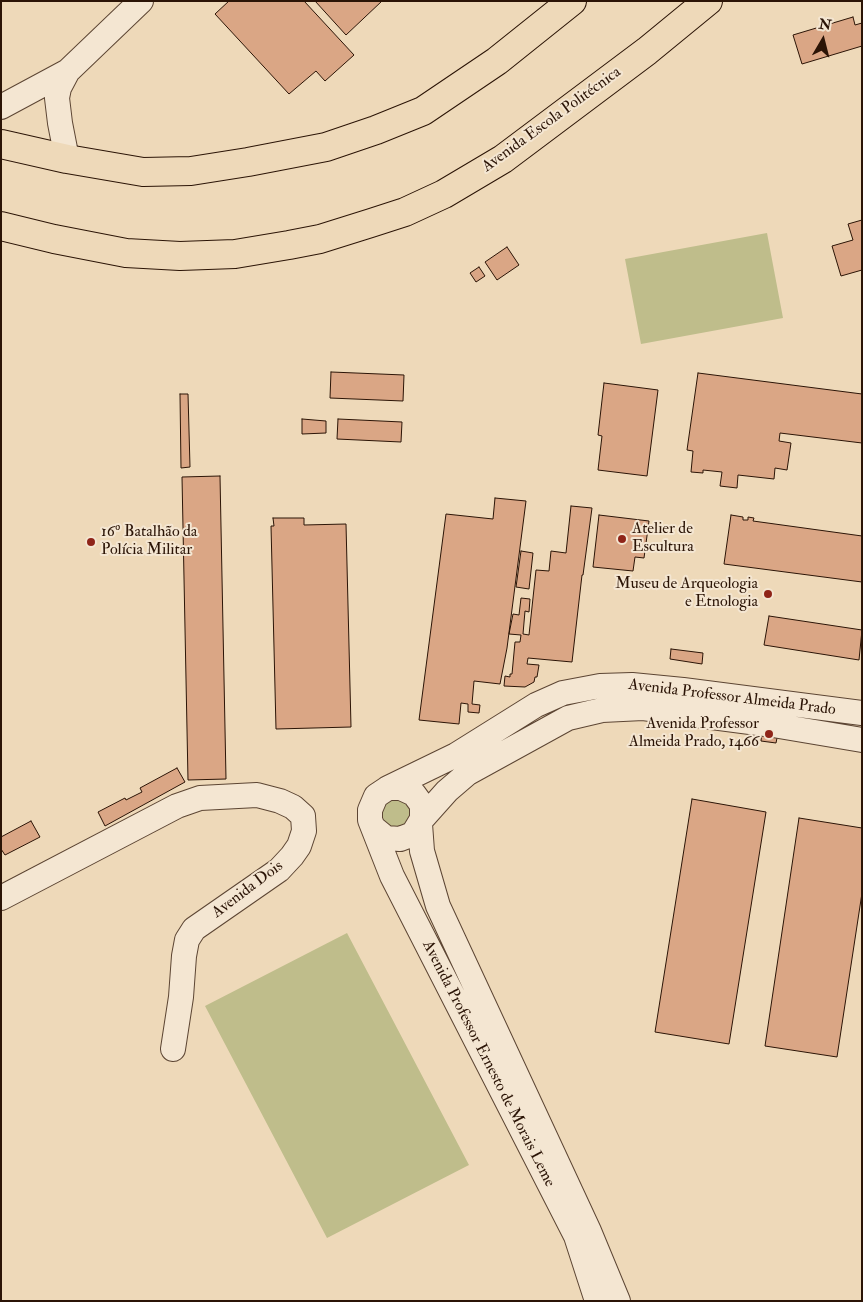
<!DOCTYPE html>
<html>
<head>
<meta charset="utf-8">
<style>
	body { margin:0 }
	#map { position:relative; width:863px; height:1302px; overflow:hidden; background:#eed9b9; font-family:"IM FELL Double Pica",serif }
	canvas { display:block }
	.frame { position:absolute; inset:0; border:2px solid #2b1406; pointer-events:none }
	.north { position:absolute; left:798px; top:15px; width:50px; height:50px; -webkit-text-stroke:4px #f4e6d2; paint-order:stroke; rotate:8deg; font-size:14px; font-weight:700; line-height:20px; text-align:center; color:#2b1406 }
	.north::after { content:''; display:block; margin:auto; width:18px; height:22px; background:#2b1406; clip-path:polygon(50% 0,100% 100%,50% 72%,0 100%) }
</style>
</head>
<body>
<div id="map">
<canvas width="863" height="1302"></canvas>
<div class="frame"></div>
<div class="north">N</div>
</div>
<script>
const g = document.querySelector('canvas').getContext('2d');
g.lineJoin = 'round';
function fill(path, color) {
  g.fillStyle = color;
  g.fill(path, 'evenodd');
}
function toPath(rows) {
  const path = new Path2D();
  for (const r of rows) {
    path.moveTo(r[0], r[1]);
    for (let i = 2; i < r.length; i += 2) path.lineTo(r[i], r[i + 1]);
  }
  return path;
}
function strokePath(path, color, width, dash) {
  g.strokeStyle = color;
  g.lineWidth = width;
  g.lineCap = dash ? 'butt' : 'round';
  g.setLineDash(dash || []);
  g.stroke(path);
}
function drawText(font, color, halo, rows, align = 'center') {
  g.font = font + ' "IM FELL Double Pica",serif';
  g.lineWidth = 4;
  g.setLineDash([]);
  g.textBaseline = 'middle';
  g.strokeStyle = halo;
  g.fillStyle = color;
  for (const [text, x, y, turn = 0] of rows) {
    g.save();
    g.translate(x, y);
    g.rotate((+turn || 0) * Math.PI / 180);
    g.textAlign = isNaN(turn) ? turn : align;
    if (halo) g.strokeText(text, 0, 0);
    g.fillText(text, 0, 0);
    g.restore();
  }
}
const green = toPath([
	[767,233,783,318,641,344,625,259],
	[386,794,414,802,406,830,383,828,376,807],
	[347,933,469,1165,327,1238,205,1006]
]);
const building = toPath([
	[229,1,304,1,354,55,325,81,316,71,289,94,215,14,229,1],
	[315,1,382,1,346,35,315,1],
	[853,17,855,25,862,23,862,46,802,64,793,35,853,17],
	[862,220,862,270,841,276,832,246,853,240,848,224,862,220],
	[507,247,519,265,497,280,485,262,507,247],
	[479,267,485,276,476,282,470,273,479,267],
	[331,372,404,375,403,401,330,398,331,372],
	[698,373,862,394,862,443,780,433,779,441,791,443,787,470,775,468,774,479,738,475,737,488,720,486,722,472,703,470,703,473,691,472,693,451,687,450,698,373],
	[604,383,658,390,647,476,598,470,602,436,598,435,604,383],
	[180,394,188,394,190,467,181,468,180,394],
	[302,419,326,421,326,433,302,434,302,419],
	[338,419,402,422,401,442,337,439,338,419],
	[220,476,226,779,188,780,182,477,220,476],
	[495,498,526,501,507,648,500,684,474,681,472,704,480,705,479,713,468,712,468,704,461,703,459,724,419,720,446,514,493,519,495,498],
	[571,506,592,508,583,575,582,575,572,662,528,658,527,664,539,665,537,677,535,677,534,682,525,687,504,686,505,676,510,677,510,674,512,674,515,642,520,642,521,635,509,634,513,614,519,615,521,598,530,599,529,612,525,611,523,634,529,635,536,570,549,571,551,551,566,553,571,506],
	[599,515,649,521,644,558,635,557,633,571,593,567,599,515],
	[731,515,743,517,743,520,748,520,748,517,754,518,753,521,862,536,862,582,724,564,731,515],
	[273,518,304,518,304,525,346,524,351,727,276,729,271,526,274,526,273,518],
	[521,551,533,553,529,589,516,587,521,551],
	[769,616,862,630,859,660,764,645,769,616],
	[671,649,703,653,702,664,670,659,671,649],
	[762,731,778,733,776,743,761,741,762,731],
	[177,768,185,782,105,826,98,812,125,798,126,800,142,792,140,788,177,768],
	[692,799,766,812,729,1044,655,1032,692,799],
	[799,818,862,828,862,893,837,1057,765,1046,799,818],
	[31,821,40,837,5,855,1,849,1,837,31,821]
]);
const minor = toPath([
	[1,107,68,71,141,1],
	[67,159,60,123,57,98,59,88,68,71],
	[388,788,456,755,536,705,563,693,600,686,632,685,683,690,862,713],
	[422,819,447,791,468,773,568,718,602,710,643,708,773,725,862,740],
	[420,824,422,851,438,906,589,1231,618,1301],
	[375,829,386,838,400,839,413,834,422,819,422,805,414,794,401,788,388,788,376,796,370,810,370,820,392,876,576,1236,597,1301],
	[1,898,177,806,200,798,257,795,280,801,293,807,303,816,304,831,299,846,292,856,279,870,194,929,187,940,184,956,181,997,173,1049]
]);
const highway = toPath([
	[1,144,67,159,143,172,191,171,248,162,326,147,376,130,423,111,497,61,572,1],
	[1,226,54,239,126,253,180,256,235,254,289,245,320,239,371,223,405,212,444,194,503,159,647,51,708,1]
]);
const markers = [
	[622,539,5,"#8f2418"],
	[91,542,5,"#8f2418"],
	[768,594,5,"#8f2418"],
	[769,734,5,"#8f2418"]
];
const streetNames = [
	["Avenida Escola Politécnica",552,120,-36],
	["Avenida Professor Almeida Prado",732,698,7],
	["Avenida Dois",248,890,-37],
	["Avenida Professor Ernesto de Morais Leme",488,1064,63]
];
const poiNames = [
	["Atelier de",632,530],
	["Escultura",632,548],
	["16º Batalhão da",101,533],
	["Polícia Militar",101,551],
	["Museu de Arqueologia",758,585,"right"],
	["e Etnologia",758,603,"right"],
	["Avenida Professor",759,725,"right"],
	["Almeida Prado, 1466",759,743,"right"]
];
fill(green, '#bfbd8b');
fill(building, '#daa685');
strokePath(building, '#2b1406', 1);
strokePath(minor, '#5c4533', 26);
strokePath(highway, '#2b1406', 30);
strokePath(minor, '#f4e6d2', 24);
strokePath(highway, '#eed9b9', 28);
for (const [x, y, r, color] of markers) {
  const dot = new Path2D();
  dot.arc(x, y, r, 0, 2 * Math.PI);
  g.fillStyle = color;
  g.fill(dot);
  strokePath(dot, '#f4e6d2', 2);
}
drawText('16px', '#2b1406', '#f4e6d2', streetNames);
drawText('16px', '#2b1406', '#f4e6d2', poiNames, 'left');
</script>
</body>
</html>
